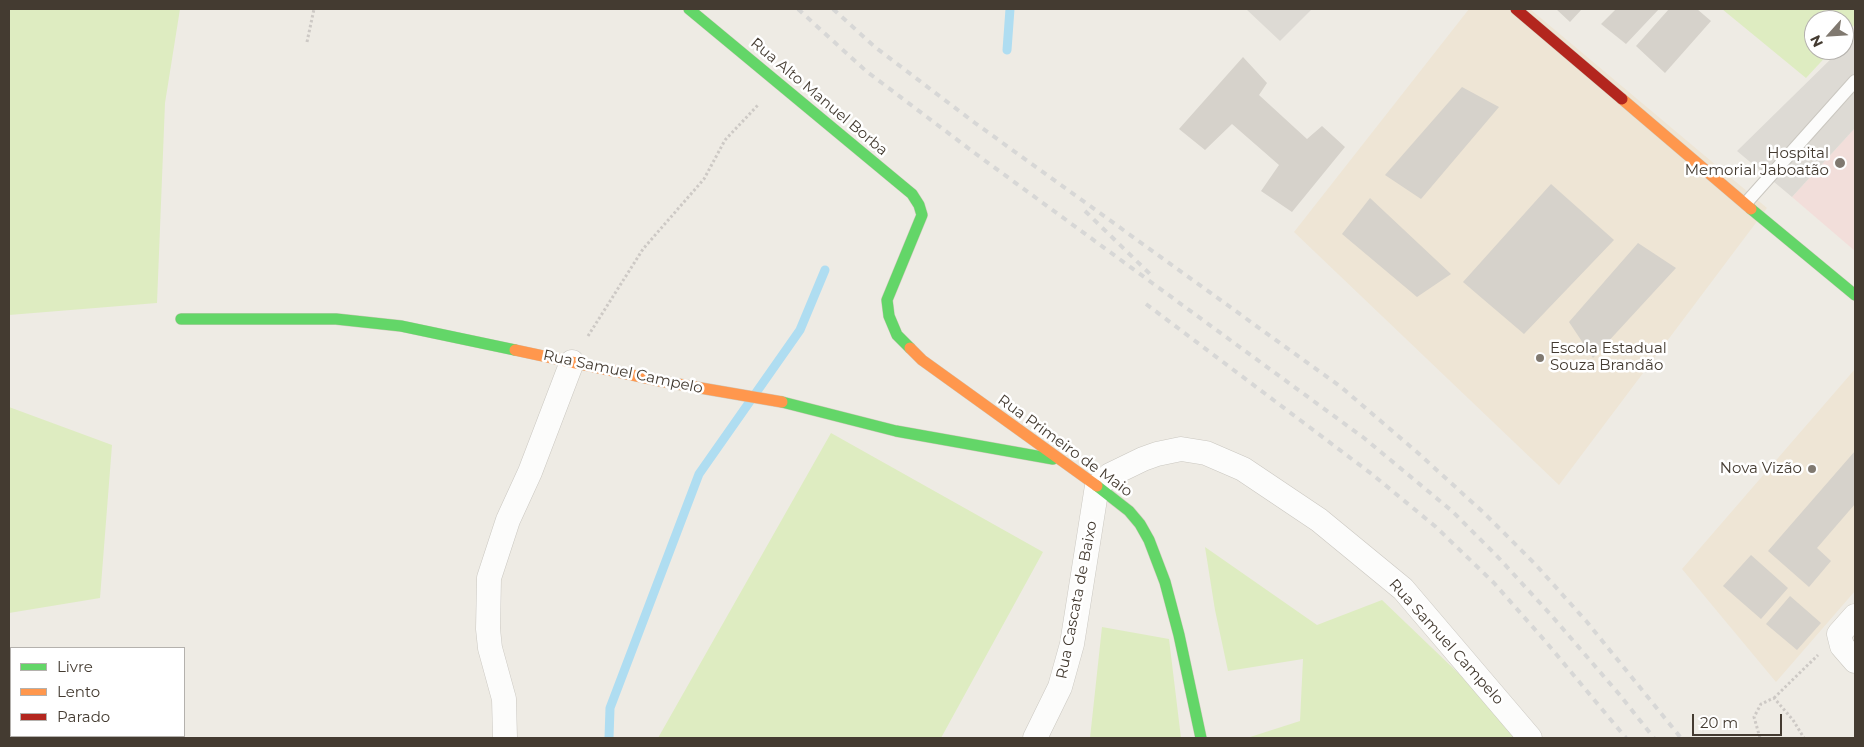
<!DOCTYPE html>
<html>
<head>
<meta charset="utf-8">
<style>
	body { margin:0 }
	#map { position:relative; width:1864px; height:747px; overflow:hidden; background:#eeebe4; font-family:Montserrat,sans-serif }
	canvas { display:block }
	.frame { position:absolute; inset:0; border:10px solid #443b31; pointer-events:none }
	.legend { position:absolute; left:10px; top:647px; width:175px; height:90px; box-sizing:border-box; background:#fff; border:1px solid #b4b1ad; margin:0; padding:6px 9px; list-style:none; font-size:15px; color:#443b31 }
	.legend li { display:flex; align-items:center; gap:10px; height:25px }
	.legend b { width:25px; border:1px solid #b4b1ad }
	.north { position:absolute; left:1804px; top:10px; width:50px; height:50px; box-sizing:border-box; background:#fff; border:1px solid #b4b1ad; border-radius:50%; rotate:244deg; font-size:14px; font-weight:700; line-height:20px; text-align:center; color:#443b31 }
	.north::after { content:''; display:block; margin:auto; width:18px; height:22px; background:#807970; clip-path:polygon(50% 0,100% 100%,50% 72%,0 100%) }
	.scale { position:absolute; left:1692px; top:714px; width:90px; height:22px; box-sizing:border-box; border:2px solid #443b31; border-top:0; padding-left:6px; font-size:15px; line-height:18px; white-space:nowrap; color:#443b31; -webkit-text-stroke:4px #fff; paint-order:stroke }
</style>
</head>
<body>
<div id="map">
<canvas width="1864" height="747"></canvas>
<div class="frame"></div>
<ul class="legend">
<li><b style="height:6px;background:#63d668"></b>Livre</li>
<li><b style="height:6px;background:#ff974d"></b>Lento</li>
<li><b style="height:6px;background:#b3261e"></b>Parado</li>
</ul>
<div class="north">N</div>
<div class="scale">20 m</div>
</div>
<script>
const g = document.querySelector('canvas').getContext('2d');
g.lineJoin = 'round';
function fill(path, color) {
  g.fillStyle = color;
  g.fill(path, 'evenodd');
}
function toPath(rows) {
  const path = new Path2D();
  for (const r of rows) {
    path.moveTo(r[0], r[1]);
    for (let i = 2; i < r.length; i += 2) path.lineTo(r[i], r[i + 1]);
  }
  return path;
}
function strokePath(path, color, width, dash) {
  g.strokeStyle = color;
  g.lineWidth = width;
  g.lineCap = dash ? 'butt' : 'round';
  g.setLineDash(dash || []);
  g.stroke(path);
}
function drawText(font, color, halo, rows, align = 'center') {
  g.font = font + ' Montserrat,sans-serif';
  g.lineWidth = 5;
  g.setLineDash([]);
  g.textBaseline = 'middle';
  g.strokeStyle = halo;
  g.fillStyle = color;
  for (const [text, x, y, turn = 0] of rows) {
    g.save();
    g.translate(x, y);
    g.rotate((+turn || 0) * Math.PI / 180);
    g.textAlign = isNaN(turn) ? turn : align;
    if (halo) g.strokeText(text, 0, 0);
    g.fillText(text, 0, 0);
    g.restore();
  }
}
const education = toPath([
	[1469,9,1530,9,1767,208,1559,485,1294,232],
	[1855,369,1855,591,1776,682,1682,569]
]);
const medical = toPath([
	[1855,128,1855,251,1792,197]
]);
const green = toPath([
	[9,9,180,9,165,103,157,303,9,315],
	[1722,9,1855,9,1855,24,1844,37,1844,20,1814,20,1814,50,1832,50,1806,78],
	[9,407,112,445,100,598,9,613],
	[831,433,1043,552,941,738,658,738],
	[1205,547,1317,625,1382,600,1478,692,1515,738,1247,738,1300,721,1303,659,1228,671,1215,610],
	[1102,627,1169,639,1181,738,1090,738]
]);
const parking = toPath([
	[1246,9,1312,9,1280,41],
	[1855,35,1855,128,1792,197,1737,151,1840,50,1844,50,1844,46]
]);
const stream = toPath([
	[1007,50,1010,9],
	[609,738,610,708,699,474,800,330,825,270]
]);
const building = toPath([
	[1556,9,1582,9,1570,22],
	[1616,9,1659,9,1626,44,1601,24],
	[1669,9,1697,9,1711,21,1665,73,1636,46],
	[1243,57,1267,83,1259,95,1307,139,1322,126,1345,147,1292,212,1261,191,1279,165,1232,124,1205,150,1179,129],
	[1462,87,1499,107,1421,199,1385,175],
	[1551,184,1614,240,1524,334,1463,282],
	[1370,198,1451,274,1417,297,1342,234],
	[1638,243,1676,268,1593,358,1569,322],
	[1855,451,1855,504,1817,548,1831,561,1809,587,1768,551],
	[1751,555,1788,588,1761,619,1723,586],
	[1790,596,1821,623,1797,650,1766,624]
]);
const path = toPath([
	[307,42,314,9],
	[588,336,643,249,704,179,725,140,759,104],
	[1774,698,1818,655],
	[1760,738,1754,717,1761,704,1774,698,1793,720,1804,738]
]);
const lane = toPath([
	[1746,203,1855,81]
]);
const street = toPath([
	[1855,616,1839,634,1842,646,1855,661],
	[505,738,504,699,490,648,488,629,489,578,508,520,530,472,572,362],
	[1035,738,1060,687,1072,644,1097,486,1110,475,1143,459,1157,454,1181,449,1206,453,1243,469,1319,520,1403,589,1530,738]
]);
const fast = toPath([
	[689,9,912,194,919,205,922,215,887,300,889,316,897,335,910,348],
	[1751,209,1855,295],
	[181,319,336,319,401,326,515,350],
	[782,402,896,431,1053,459],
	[1097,486,1129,511,1140,524,1149,540,1165,582,1179,635,1201,738]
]);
const slow = toPath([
	[1622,99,1751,209],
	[910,348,922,360,1097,486],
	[515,350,660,381,782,402]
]);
const jam = toPath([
	[1516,9,1622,99]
]);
const rail = toPath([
	[798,9,866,71,976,154,1364,438,1452,511,1496,555,1551,615,1619,694,1654,738],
	[833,9,875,47,975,123,1341,387,1418,453,1484,513,1535,564,1587,622,1681,738],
	[1085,211,1150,274],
	[1146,304,1373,475,1436,527,1494,583,1546,642,1626,738]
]);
const markers = [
	[1840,163,6,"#807970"],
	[1540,358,5,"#807970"],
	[1812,469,5,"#807970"]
];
const streetNames = [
	["Rua Alto Manuel Borba",819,97,40],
	["Rua Samuel Campelo",623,372,12],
	["Rua Primeiro de Maio",1065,446,36],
	["Rua Cascata de Baixo",1077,600,-79],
	["Rua Samuel Campelo",1446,642,48]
];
const poiNames = [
	["Hospital",1829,154],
	["Memorial Jaboatão",1829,171],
	["Escola Estadual",1550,349,"left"],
	["Souza Brandão",1550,366,"left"],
	["Nova Vizão",1802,469]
];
fill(education, '#eee5d5');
fill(medical, '#f2deda');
fill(green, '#deecc1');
fill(parking, '#dddad4');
strokePath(stream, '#afddf1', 9);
fill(building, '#d6d2cb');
strokePath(lane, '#cac7c0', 14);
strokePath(street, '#cac7c0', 25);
strokePath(fast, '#cfc9bb', 12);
strokePath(slow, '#cfc9bb', 12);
strokePath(jam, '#cfc9bb', 12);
strokePath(path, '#cdc9c5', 3, [2.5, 2.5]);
strokePath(lane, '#fcfcfb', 12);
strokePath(street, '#fcfcfb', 24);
strokePath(fast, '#63d668', 11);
strokePath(slow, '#ff974d', 11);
strokePath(jam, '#b3261e', 11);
strokePath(rail, '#d7d7d6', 4, [6, 6]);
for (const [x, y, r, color] of markers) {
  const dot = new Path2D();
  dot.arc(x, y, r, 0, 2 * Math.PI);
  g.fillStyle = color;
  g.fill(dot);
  strokePath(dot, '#fff', 2);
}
drawText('15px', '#443b31', '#fff', streetNames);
drawText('15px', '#443b31', '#fff', poiNames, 'right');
</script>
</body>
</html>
